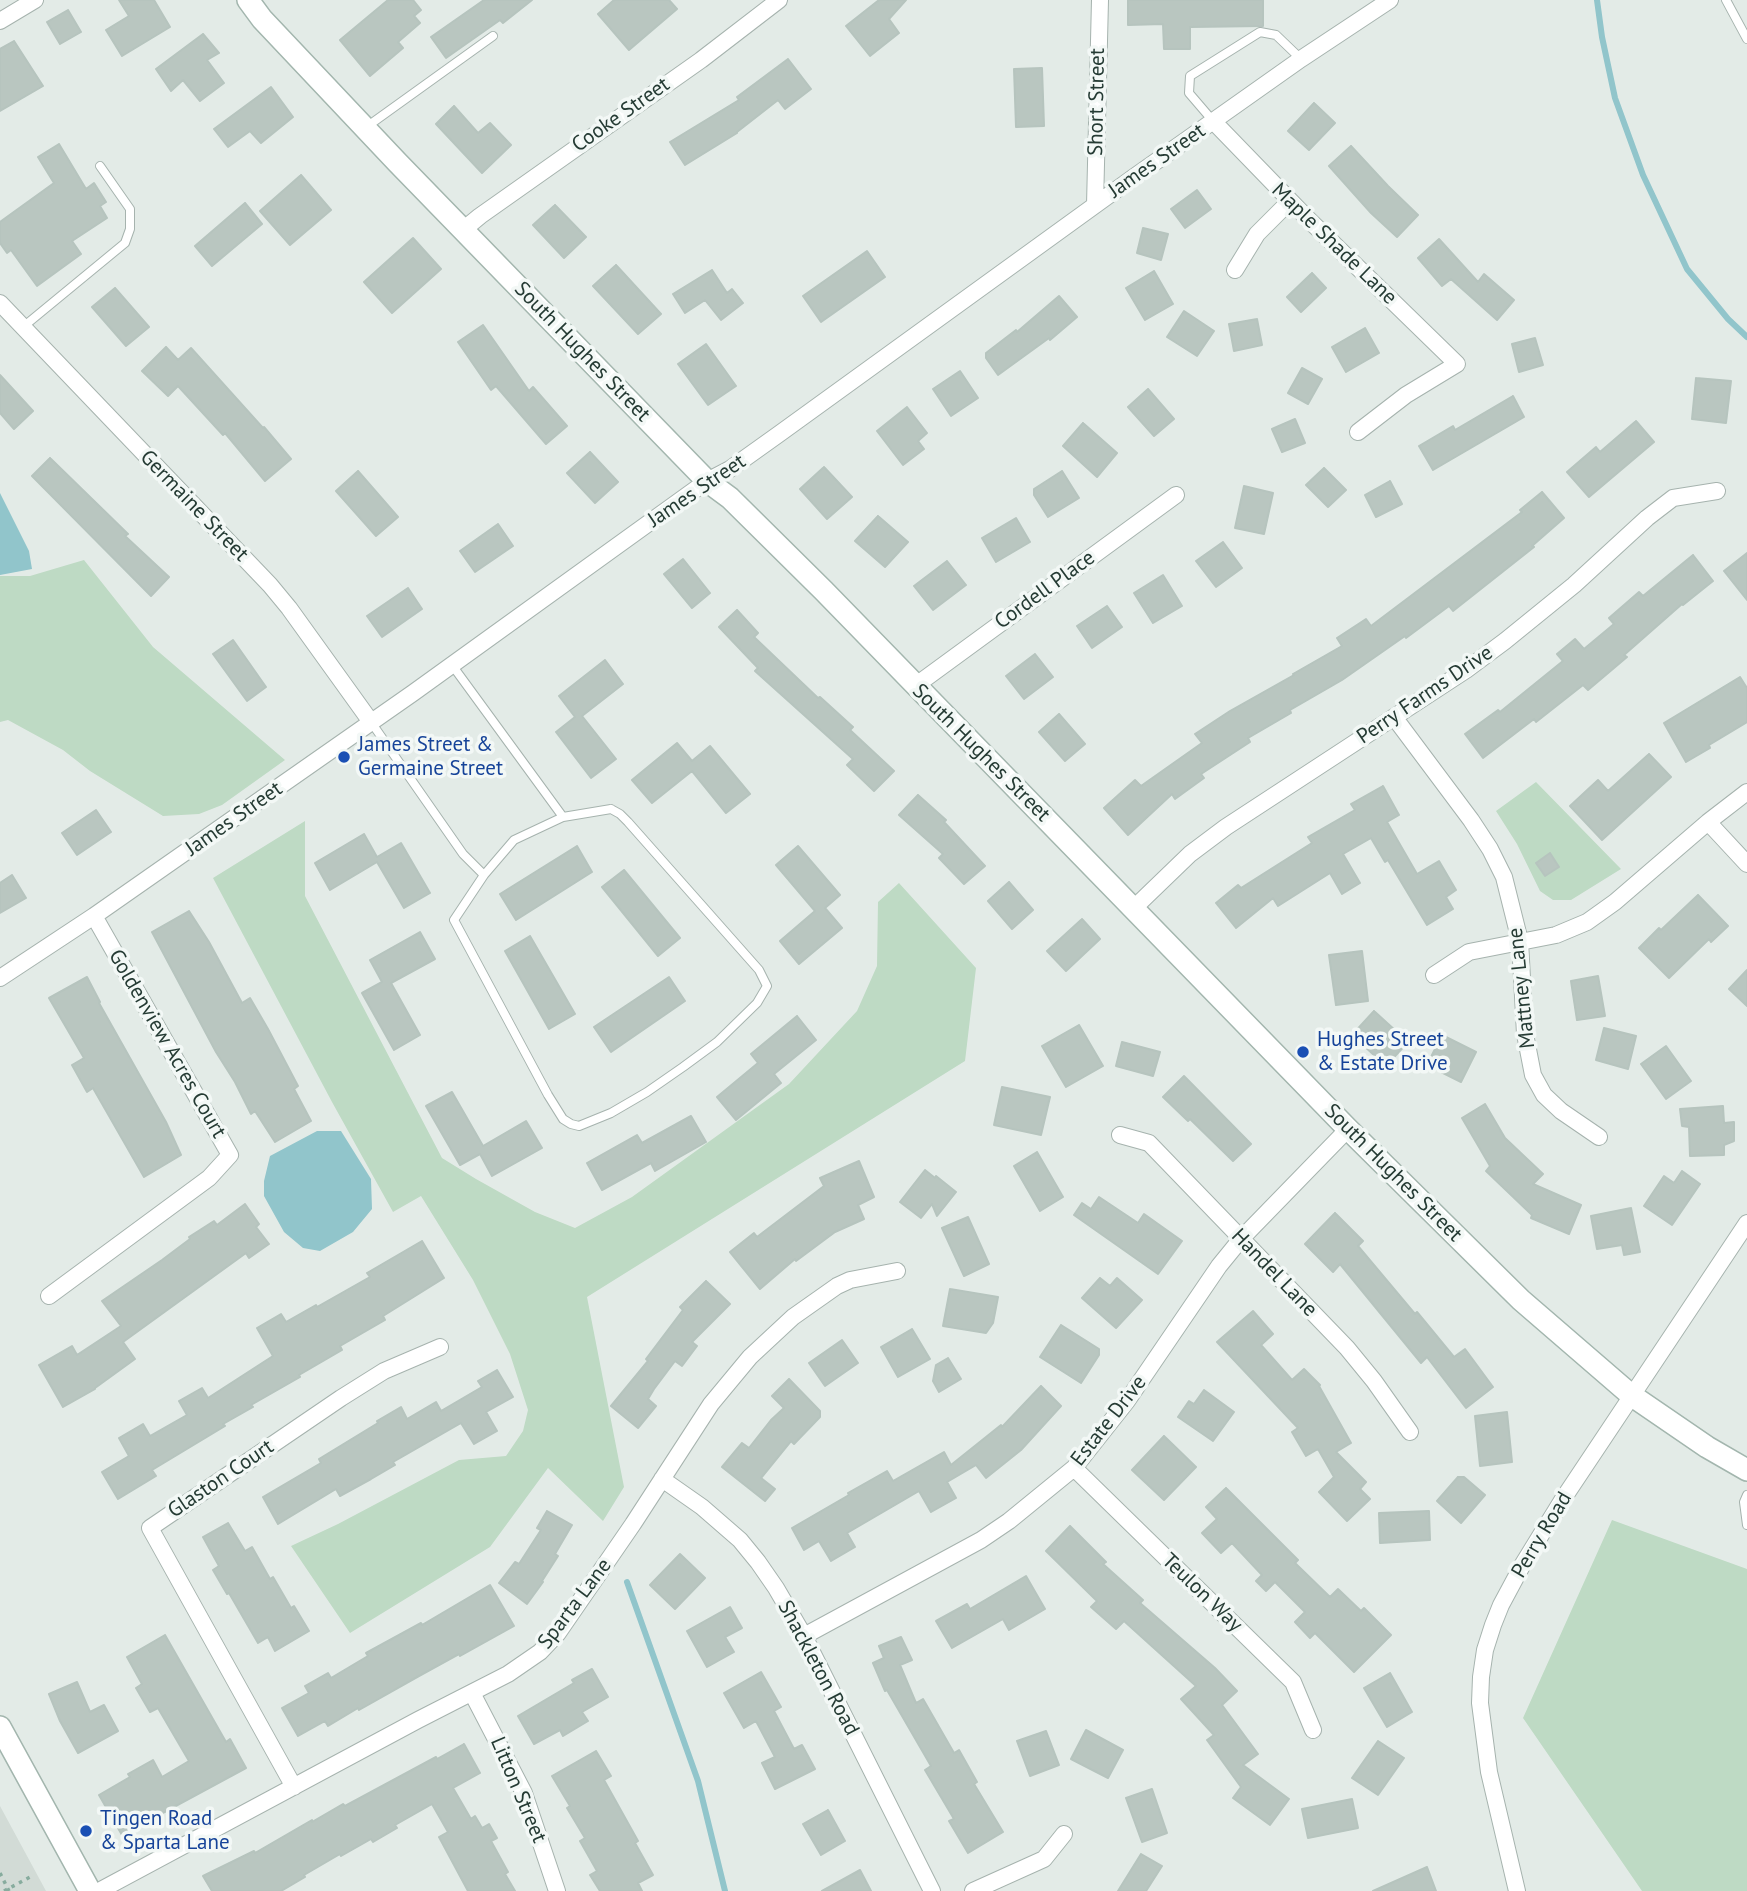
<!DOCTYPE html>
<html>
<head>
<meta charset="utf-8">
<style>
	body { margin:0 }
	canvas { display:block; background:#e3ebe7 }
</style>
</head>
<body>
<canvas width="1747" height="1891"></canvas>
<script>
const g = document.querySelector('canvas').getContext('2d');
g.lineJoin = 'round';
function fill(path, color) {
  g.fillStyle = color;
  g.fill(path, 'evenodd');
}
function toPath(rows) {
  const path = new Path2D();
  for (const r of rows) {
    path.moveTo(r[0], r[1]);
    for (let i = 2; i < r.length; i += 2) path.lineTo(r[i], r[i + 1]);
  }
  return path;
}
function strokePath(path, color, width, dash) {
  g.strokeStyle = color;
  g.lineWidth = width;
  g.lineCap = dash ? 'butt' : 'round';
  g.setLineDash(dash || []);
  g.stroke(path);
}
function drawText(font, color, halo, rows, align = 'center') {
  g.font = font + ' "PT Sans",sans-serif';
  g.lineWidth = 7;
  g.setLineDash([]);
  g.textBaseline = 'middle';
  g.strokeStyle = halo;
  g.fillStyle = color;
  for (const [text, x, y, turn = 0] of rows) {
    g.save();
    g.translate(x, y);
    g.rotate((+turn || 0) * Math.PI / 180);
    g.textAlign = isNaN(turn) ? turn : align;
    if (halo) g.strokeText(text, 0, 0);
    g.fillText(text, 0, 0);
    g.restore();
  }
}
const built = toPath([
	[0,1806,46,1891,0,1891]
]);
const green = toPath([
	[84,560,153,647,285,760,222,805,199,814,163,816,90,771,63,750,8,720,0,722,0,576,30,576],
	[1536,782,1621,869,1571,900,1553,900,1540,891,1517,844,1496,811],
	[305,821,305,896,442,1158,476,1179,535,1212,575,1228,632,1197,789,1084,857,1011,877,966,878,902,899,883,976,968,965,1061,587,1297,624,1487,603,1521,548,1468,490,1547,350,1633,291,1546,338,1524,459,1460,506,1456,523,1431,528,1410,510,1354,473,1280,421,1196,393,1212,332,1102,213,878],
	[1612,1520,1747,1569,1747,1891,1642,1891,1523,1718]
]);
const water = toPath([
	[0,493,29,551,32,569,0,575],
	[317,1131,341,1131,371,1179,372,1209,353,1232,320,1251,303,1248,284,1232,264,1196,264,1181,270,1156]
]);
const stream = toPath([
	[1597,0,1602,37,1615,98,1643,175,1687,269,1728,319,1747,337],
	[627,1582,698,1781,725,1891]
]);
const building = toPath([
	[119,0,154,0,170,27,122,56,106,30,129,16,119,0],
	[388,0,413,0,421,10,414,16,420,23,398,42,403,48,370,76,340,40,388,0],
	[484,0,532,0,503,23,500,20,446,58,431,37,484,0],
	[614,0,669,0,677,9,629,50,598,14,614,0],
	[879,0,906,0,889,19,899,33,870,56,846,26,879,0],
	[1128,0,1263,0,1263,26,1190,27,1190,49,1164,49,1163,24,1128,25,1128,0],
	[68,10,81,32,60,44,47,22,68,10],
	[203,34,219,53,207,60,224,83,200,101,183,80,171,91,156,69,203,34],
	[14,41,43,86,0,111,0,49,14,41],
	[788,59,811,89,785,109,778,100,737,132,737,133,685,165,670,142,739,100,737,97,788,59],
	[1042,68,1044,126,1016,127,1014,69,1042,68],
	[271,87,293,117,261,143,250,131,228,147,214,129,271,87],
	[1314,103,1335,123,1309,150,1288,131,1314,103],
	[454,106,478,133,490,123,511,145,482,173,436,124,454,106],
	[59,144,86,189,94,183,106,202,100,206,107,218,72,241,81,254,37,286,11,250,7,253,0,243,0,222,54,183,38,157,59,144],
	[1351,146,1388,186,1418,215,1397,237,1371,213,1329,166,1351,146],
	[301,175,331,210,290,245,260,211,301,175],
	[1197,190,1211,209,1185,228,1171,209,1197,190],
	[245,203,262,224,212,266,195,246,245,203],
	[555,205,586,237,564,258,533,225,555,205],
	[1143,228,1168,234,1161,260,1137,253,1143,228],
	[413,238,441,269,392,313,364,282,413,238],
	[1439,239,1478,282,1484,274,1514,300,1497,320,1451,279,1442,286,1418,258,1439,239],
	[867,251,885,277,821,322,803,296,867,251],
	[616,265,661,314,638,334,593,286,616,265],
	[712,270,727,293,732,289,743,303,721,320,705,300,685,313,673,294,712,270],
	[1154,271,1173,304,1145,320,1126,288,1154,271],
	[1312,273,1326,288,1301,312,1287,297,1312,273],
	[115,288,149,327,126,346,92,307,115,288],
	[1059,296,1077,317,1050,340,1049,338,998,375,986,358,986,353,1016,330,1017,332,1059,296],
	[1184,311,1214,331,1197,356,1167,337,1184,311],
	[1257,319,1262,345,1234,351,1229,324,1257,319],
	[483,325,529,391,533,387,567,426,546,444,496,386,491,390,458,342,483,325],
	[1365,328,1379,353,1346,372,1332,347,1365,328],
	[1535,338,1543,365,1519,372,1512,344,1535,338],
	[706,344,736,386,708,405,678,364,706,344],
	[166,347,178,360,191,348,263,428,264,427,291,459,265,481,225,433,223,435,178,386,168,396,142,371,166,347],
	[1302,368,1322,379,1308,404,1288,393,1302,368],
	[960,371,978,398,951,416,933,389,960,371],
	[0,375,33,411,14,429,0,413,0,375],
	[1696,378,1731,381,1726,423,1692,419,1696,378],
	[1148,389,1174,419,1154,436,1128,407,1148,389],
	[1513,396,1524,417,1433,470,1419,446,1453,426,1455,430,1513,396],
	[907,407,927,433,918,441,924,449,903,465,877,431,907,407],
	[1295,419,1305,443,1282,452,1272,429,1295,419],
	[1636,421,1654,442,1589,497,1567,472,1596,447,1600,452,1636,421],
	[1083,423,1117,453,1097,477,1063,446,1083,423],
	[590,452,618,482,595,503,567,473,590,452],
	[50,458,128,534,125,536,169,577,151,596,32,476,50,458],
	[824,467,852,497,827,519,800,489,824,467],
	[1324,468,1346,490,1328,507,1306,485,1324,468],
	[358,471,398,517,376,536,336,491,358,471],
	[1062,471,1079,498,1048,517,1034,495,1034,489,1062,471],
	[1390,481,1402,504,1376,517,1365,495,1390,481],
	[1244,486,1273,493,1264,534,1235,528,1244,486],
	[1542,492,1564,518,1532,546,1534,547,1453,611,1449,606,1406,638,1405,636,1342,680,1290,710,1291,713,1248,738,1250,742,1201,774,1204,778,1175,799,1172,794,1128,835,1104,808,1135,780,1141,786,1202,743,1195,734,1230,711,1294,675,1293,674,1342,646,1337,638,1366,619,1371,626,1522,512,1520,510,1542,492],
	[878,516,908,542,885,567,855,541,878,516],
	[1016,518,1030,542,996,562,982,538,1016,518],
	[498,524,513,546,475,572,460,551,498,524],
	[1223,542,1242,568,1216,587,1196,561,1223,542],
	[1747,553,1747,600,1724,571,1747,553],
	[1693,555,1713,581,1683,605,1682,604,1624,655,1627,657,1588,690,1583,685,1536,722,1534,719,1483,758,1465,734,1498,710,1500,712,1563,661,1557,654,1575,639,1584,649,1614,624,1609,618,1639,592,1643,596,1693,555],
	[683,559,710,593,692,608,664,574,683,559],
	[947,561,966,585,933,610,914,586,947,561],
	[1163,575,1182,606,1153,623,1134,593,1163,575],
	[408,588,422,609,382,637,367,616,408,588],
	[1107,606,1122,627,1092,648,1077,626,1107,606],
	[737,610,758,633,754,637,818,698,820,697,853,727,850,730,894,771,874,791,847,765,853,759,755,671,758,668,719,627,737,610],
	[233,640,266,687,247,701,213,654,233,640],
	[1035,654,1053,677,1024,699,1006,676,1035,654],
	[605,660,623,684,582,716,616,759,591,778,556,732,575,717,559,696,605,660],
	[1740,677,1747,688,1747,722,1709,745,1710,748,1686,762,1664,723,1740,677],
	[1059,714,1085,744,1065,761,1039,732,1059,714],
	[677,743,692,761,710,746,750,794,726,813,692,771,652,803,632,780,677,743],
	[1649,754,1671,777,1602,840,1570,806,1598,780,1608,791,1649,754],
	[1383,786,1399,815,1387,822,1417,874,1439,861,1456,890,1446,897,1453,909,1427,925,1388,860,1385,862,1371,838,1343,854,1360,883,1342,894,1330,873,1278,906,1273,898,1236,928,1216,903,1238,885,1241,888,1312,843,1308,837,1355,810,1351,804,1383,786],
	[918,795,946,820,944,822,985,866,964,884,939,858,943,854,899,815,918,795],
	[96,810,111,832,77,855,62,833,96,810],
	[364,834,377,857,401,843,430,893,404,908,377,862,330,890,315,863,364,834],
	[577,846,592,872,516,920,500,894,577,846],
	[798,846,840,895,825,908,842,928,799,964,780,941,815,911,776,865,798,846],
	[1550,853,1559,867,1545,876,1536,863,1550,853],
	[624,870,680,938,658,956,602,887,624,870],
	[12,875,26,898,0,913,0,883,12,875],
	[1009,882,1033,910,1012,929,988,901,1009,882],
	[1698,895,1728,926,1711,942,1709,939,1669,978,1639,948,1659,928,1661,930,1698,895],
	[189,911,209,942,242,1003,250,998,268,1029,298,1086,294,1089,311,1121,275,1142,255,1111,251,1114,235,1082,216,1052,152,932,189,911],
	[1082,919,1100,939,1066,971,1047,951,1082,919],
	[420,932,435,959,391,983,420,1035,394,1050,362,993,382,982,370,960,420,932],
	[530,936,575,1014,549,1029,505,951,530,936],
	[1362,951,1368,1001,1336,1005,1329,955,1362,951],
	[1747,970,1747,1006,1729,989,1747,970],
	[1598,976,1605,1016,1577,1020,1571,981,1598,976],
	[87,977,100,1002,99,1003,166,1122,181,1155,144,1177,93,1088,87,1092,72,1065,84,1058,49,998,87,977],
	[669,977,685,1001,611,1052,594,1027,669,977],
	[1374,1011,1408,1042,1386,1066,1352,1035,1374,1011],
	[797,1016,816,1040,774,1074,781,1083,736,1120,717,1097,758,1063,751,1054,797,1016],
	[1079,1025,1103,1066,1066,1087,1042,1046,1079,1025],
	[1604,1028,1636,1036,1628,1069,1596,1060,1604,1028],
	[1442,1035,1476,1052,1461,1082,1427,1065,1442,1035],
	[1122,1042,1160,1052,1153,1076,1116,1066,1122,1042],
	[1666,1046,1691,1081,1666,1099,1641,1064,1666,1046],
	[1184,1076,1251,1144,1233,1161,1190,1119,1188,1121,1163,1097,1184,1076],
	[1002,1087,1050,1097,1041,1135,994,1125,1002,1087],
	[452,1092,483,1146,526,1121,542,1148,492,1176,480,1154,460,1165,426,1106,452,1092],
	[1485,1104,1505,1138,1543,1174,1533,1184,1581,1205,1569,1234,1531,1218,1532,1215,1486,1171,1490,1166,1462,1118,1485,1104],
	[1723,1106,1724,1123,1734,1122,1734,1141,1724,1145,1724,1155,1690,1156,1689,1127,1682,1126,1680,1109,1723,1106],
	[691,1116,706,1142,655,1171,651,1163,602,1190,587,1163,637,1135,642,1143,691,1116],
	[1037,1152,1063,1197,1040,1211,1014,1166,1037,1152],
	[859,1161,874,1197,858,1205,864,1219,835,1232,796,1261,795,1259,760,1289,730,1252,754,1233,757,1237,824,1186,820,1178,859,1161],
	[925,1170,935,1178,936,1176,956,1192,937,1216,932,1204,921,1218,900,1202,925,1170],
	[1682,1171,1700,1184,1672,1225,1644,1206,1664,1176,1674,1183,1682,1171],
	[1099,1197,1138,1223,1144,1214,1182,1241,1158,1274,1074,1215,1082,1203,1091,1209,1099,1197],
	[245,1204,259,1224,256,1227,269,1244,249,1258,246,1253,123,1342,135,1359,95,1388,95,1389,63,1407,39,1365,72,1346,77,1355,121,1326,102,1301,162,1260,190,1239,189,1237,214,1221,217,1225,245,1204],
	[1631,1208,1640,1252,1624,1255,1622,1245,1597,1249,1591,1216,1631,1208],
	[1335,1213,1363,1241,1358,1246,1415,1314,1417,1312,1454,1357,1465,1349,1493,1387,1466,1408,1427,1357,1421,1363,1340,1264,1333,1272,1305,1244,1335,1213],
	[968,1217,989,1264,964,1276,942,1228,968,1217],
	[422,1241,444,1278,383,1316,385,1320,340,1346,342,1350,299,1375,300,1377,251,1405,253,1407,223,1424,225,1426,152,1470,156,1476,118,1499,102,1472,129,1456,119,1438,143,1424,150,1436,187,1415,179,1401,202,1388,208,1398,273,1356,257,1328,281,1314,286,1322,316,1305,317,1307,370,1277,367,1273,422,1241],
	[1100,1278,1110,1286,1117,1278,1142,1300,1116,1328,1082,1298,1100,1278],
	[706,1281,730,1304,692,1342,697,1346,682,1366,675,1361,654,1389,648,1399,656,1406,638,1428,611,1406,648,1361,646,1359,683,1310,680,1307,706,1281],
	[950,1289,998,1297,993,1323,986,1333,943,1326,950,1289],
	[1253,1311,1273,1334,1261,1345,1292,1380,1304,1369,1320,1385,1319,1386,1351,1443,1336,1452,1366,1482,1360,1489,1370,1499,1347,1521,1319,1492,1334,1477,1318,1449,1306,1456,1292,1432,1298,1428,1217,1342,1253,1311],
	[1061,1325,1099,1349,1099,1355,1081,1383,1040,1357,1061,1325],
	[912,1329,930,1359,898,1377,881,1347,912,1329],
	[842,1340,858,1363,825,1386,809,1363,842,1340],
	[948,1358,961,1379,939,1392,933,1381,936,1365,948,1358],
	[497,1370,513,1397,486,1412,497,1431,474,1444,461,1423,393,1462,395,1465,371,1479,340,1496,336,1489,278,1524,263,1497,321,1463,319,1459,378,1423,377,1421,401,1407,407,1419,436,1402,441,1411,482,1387,478,1381,497,1370],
	[789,1379,820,1411,820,1417,794,1444,791,1441,761,1478,775,1489,765,1501,722,1467,742,1443,749,1448,771,1420,784,1408,772,1396,789,1379],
	[1041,1386,1061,1406,1021,1450,986,1478,976,1465,947,1482,956,1498,931,1512,919,1491,847,1533,855,1547,831,1561,819,1541,804,1550,792,1528,849,1495,848,1493,887,1471,893,1481,944,1452,951,1465,1001,1425,1002,1427,1041,1386],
	[1204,1390,1234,1412,1213,1441,1178,1417,1189,1401,1194,1404,1204,1390],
	[1507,1412,1512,1462,1480,1466,1475,1416,1507,1412],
	[1164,1436,1196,1467,1164,1500,1132,1470,1164,1436],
	[1458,1477,1464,1477,1485,1495,1461,1523,1437,1501,1458,1477],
	[1226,1488,1298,1560,1295,1563,1330,1597,1338,1589,1361,1611,1364,1608,1391,1635,1354,1672,1315,1633,1310,1638,1295,1622,1305,1612,1275,1582,1266,1591,1256,1581,1262,1575,1232,1543,1221,1553,1202,1533,1217,1519,1206,1507,1226,1488],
	[547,1511,572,1525,555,1554,558,1556,542,1581,543,1582,527,1604,499,1583,515,1562,519,1564,541,1530,537,1528,547,1511],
	[1429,1511,1430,1540,1380,1543,1379,1513,1429,1511],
	[228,1523,245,1551,252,1547,270,1579,273,1577,291,1608,294,1606,309,1631,275,1651,268,1637,258,1643,229,1593,227,1594,213,1570,219,1566,203,1537,228,1523],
	[1070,1526,1106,1562,1103,1564,1143,1600,1140,1603,1215,1668,1237,1691,1222,1705,1258,1754,1243,1765,1289,1799,1270,1825,1233,1798,1241,1787,1207,1740,1214,1735,1181,1699,1196,1686,1124,1621,1116,1629,1091,1607,1097,1601,1046,1551,1070,1526],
	[680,1554,705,1578,675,1609,650,1585,680,1554],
	[1026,1576,1045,1609,1009,1630,1003,1619,952,1648,936,1621,967,1604,970,1609,1026,1576],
	[490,1585,514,1626,460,1656,459,1654,419,1676,359,1710,358,1708,328,1726,325,1721,298,1736,282,1708,309,1693,305,1686,328,1673,331,1678,368,1656,366,1653,421,1623,422,1625,490,1585],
	[730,1607,742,1628,725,1637,734,1652,707,1667,687,1631,730,1607],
	[165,1635,226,1742,230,1739,246,1768,122,1835,99,1795,130,1777,128,1774,153,1760,162,1777,189,1761,158,1708,150,1712,136,1688,142,1684,127,1657,165,1635],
	[901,1637,912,1660,900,1665,916,1703,923,1699,954,1753,959,1750,977,1782,974,1784,1003,1832,968,1853,949,1821,954,1819,925,1770,931,1766,887,1690,885,1691,873,1663,884,1658,879,1646,901,1637],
	[592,1669,608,1697,582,1712,588,1721,563,1736,560,1730,534,1744,518,1716,574,1683,572,1680,592,1669],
	[761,1672,781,1707,774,1711,794,1749,802,1745,815,1769,775,1789,762,1763,775,1757,756,1721,744,1728,724,1693,761,1672],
	[1390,1673,1412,1712,1387,1727,1364,1688,1390,1673],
	[77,1682,90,1712,104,1705,118,1731,78,1753,60,1721,49,1694,77,1682],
	[1086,1730,1123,1750,1108,1778,1071,1759,1086,1730],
	[1046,1731,1059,1765,1030,1776,1017,1741,1046,1731],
	[1378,1741,1404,1758,1378,1795,1352,1778,1378,1741],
	[464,1744,480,1773,453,1788,471,1819,475,1816,482,1828,489,1824,497,1838,491,1841,508,1872,505,1874,515,1891,468,1891,439,1837,448,1832,432,1804,395,1825,397,1828,373,1842,371,1839,341,1856,340,1854,304,1875,305,1877,281,1891,212,1891,203,1876,254,1851,255,1853,312,1820,312,1822,343,1804,345,1806,436,1757,437,1759,464,1744],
	[596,1751,611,1776,604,1780,638,1841,635,1843,653,1875,638,1883,642,1891,600,1891,590,1875,597,1871,580,1841,585,1838,567,1808,570,1806,552,1776,596,1751],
	[1152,1789,1167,1833,1142,1842,1126,1798,1152,1789],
	[1352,1799,1358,1828,1308,1838,1302,1809,1352,1799],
	[828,1810,845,1841,821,1855,803,1824,828,1810],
	[1141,1854,1162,1866,1146,1891,1118,1891,1141,1854],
	[1427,1867,1436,1891,1373,1891,1427,1867],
	[860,1870,871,1891,822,1891,860,1870]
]);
const path = toPath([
	[0,1873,9,1891],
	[4,1891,32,1876]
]);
const lane = toPath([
	[1726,0,1747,39],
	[1213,121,1189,93,1190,76,1260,32,1276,35,1301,59],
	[365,128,493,36],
	[23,327,125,243,130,229,130,209,100,166],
	[452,665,563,817],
	[371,722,463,854,484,875],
	[611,809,620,814,628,822,759,970,767,986,757,1003,717,1042,683,1067,647,1092,611,1113,579,1126,571,1124,563,1119,548,1095,454,920,484,875,514,840,563,817,611,809],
	[1747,1495,1744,1502,1747,1525]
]);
const street = toPath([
	[0,21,35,0],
	[1213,121,1307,218,1457,364,1406,395,1358,432],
	[1095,205,1100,0],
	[463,230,480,216,701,60,779,0],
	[1235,270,1257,234,1290,201],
	[0,303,270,585,289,608,371,722],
	[915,686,1176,495],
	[1394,717,1471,820,1490,849,1504,877,1520,941,1525,1034,1533,1075,1544,1095,1561,1111,1599,1137],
	[1708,822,1747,864],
	[1134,908,1190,854,1226,827,1466,670,1505,641,1574,585,1647,518,1673,498,1717,491],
	[1434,975,1469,952,1556,935,1587,922,1615,902,1708,822,1747,792],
	[0,978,94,916,413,693,707,481,730,469,779,434,1134,177,1301,59,1390,0],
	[1120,1135,1149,1143,1347,1348,1374,1381,1410,1432],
	[49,1296,209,1178,230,1155,94,916],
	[1074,1468,1293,1682,1313,1730],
	[662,1479,702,1507,740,1540,758,1562,776,1588,804,1636,932,1891],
	[804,1636,981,1540,1009,1521,1074,1468,1127,1401,1219,1266,1241,1239,1348,1129],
	[472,1693,524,1793,557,1891],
	[294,1787,150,1528,341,1398,384,1371,440,1347],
	[99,1891,418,1720,508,1674,540,1652,558,1633,633,1524,711,1404,750,1357,793,1317,837,1286,850,1280,897,1271],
	[973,1891,1044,1859,1064,1834],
	[1517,1891,1489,1772,1480,1703,1481,1677,1485,1650,1493,1625,1501,1605,1523,1564,1563,1499,1747,1223]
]);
const secondary = toPath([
	[248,0,262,19,397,162,707,481,730,498,824,591,1348,1129,1521,1300,1631,1395,1707,1447,1747,1470],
	[0,1727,90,1891]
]);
const markers = [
	[344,757,7,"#1a4fb4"],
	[1303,1052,7,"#1a4fb4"],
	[86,1831,7,"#1a4fb4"]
];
const streetNames = [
	["Short Street",1097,102,-89],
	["Cooke Street",621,115,-35],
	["James Street",1157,161,-35],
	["Maple Shade Lane",1334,244,44],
	["South Hughes Street",582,352,46],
	["James Street",697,491,-34],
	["Germaine Street",194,506,46],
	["Cordell Place",1045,590,-36],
	["Perry Farms Drive",1425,695,-34],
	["South Hughes Street",981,753,45],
	["James Street",234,819,-35],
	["Mattney Lane",1522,988,-96],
	["Goldenview Acres Court",167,1044,60],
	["South Hughes Street",1393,1173,45],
	["Handel Lane",1274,1273,46],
	["Estate Drive",1109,1421,-52],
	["Glaston Court",221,1479,-34],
	["Perry Road",1542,1535,-59],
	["Teulon Way",1202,1593,44],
	["Sparta Lane",575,1604,-53],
	["Shackleton Road",818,1668,62],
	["Litton Street",518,1790,67]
];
const transitNames = [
	["James Street &",358,745],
	["Germaine Street",358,769],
	["Hughes Street",1317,1040],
	["& Estate Drive",1317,1064],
	["Tingen Road",100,1819],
	["& Sparta Lane",100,1843]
];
fill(built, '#d2dbd6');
fill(green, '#bedac4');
fill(water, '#91c5cb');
strokePath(stream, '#91c5cb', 6);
fill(building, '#b9c6c0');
strokePath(building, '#b6c4be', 2);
strokePath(lane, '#a6b3ae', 10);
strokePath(street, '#a6b3ae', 18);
strokePath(secondary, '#a3b6ae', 24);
strokePath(path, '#87ac9e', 3.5, [3.5, 5]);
strokePath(lane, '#fff', 8);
strokePath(street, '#fff', 16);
strokePath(secondary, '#fff', 21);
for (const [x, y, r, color] of markers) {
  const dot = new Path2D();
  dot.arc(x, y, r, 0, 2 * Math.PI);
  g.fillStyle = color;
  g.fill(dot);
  strokePath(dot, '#f3f8f6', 2.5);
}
drawText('21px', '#253b34', '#f3f8f6', streetNames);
drawText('21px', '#164399', '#f3f8f6', transitNames, 'left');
</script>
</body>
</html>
